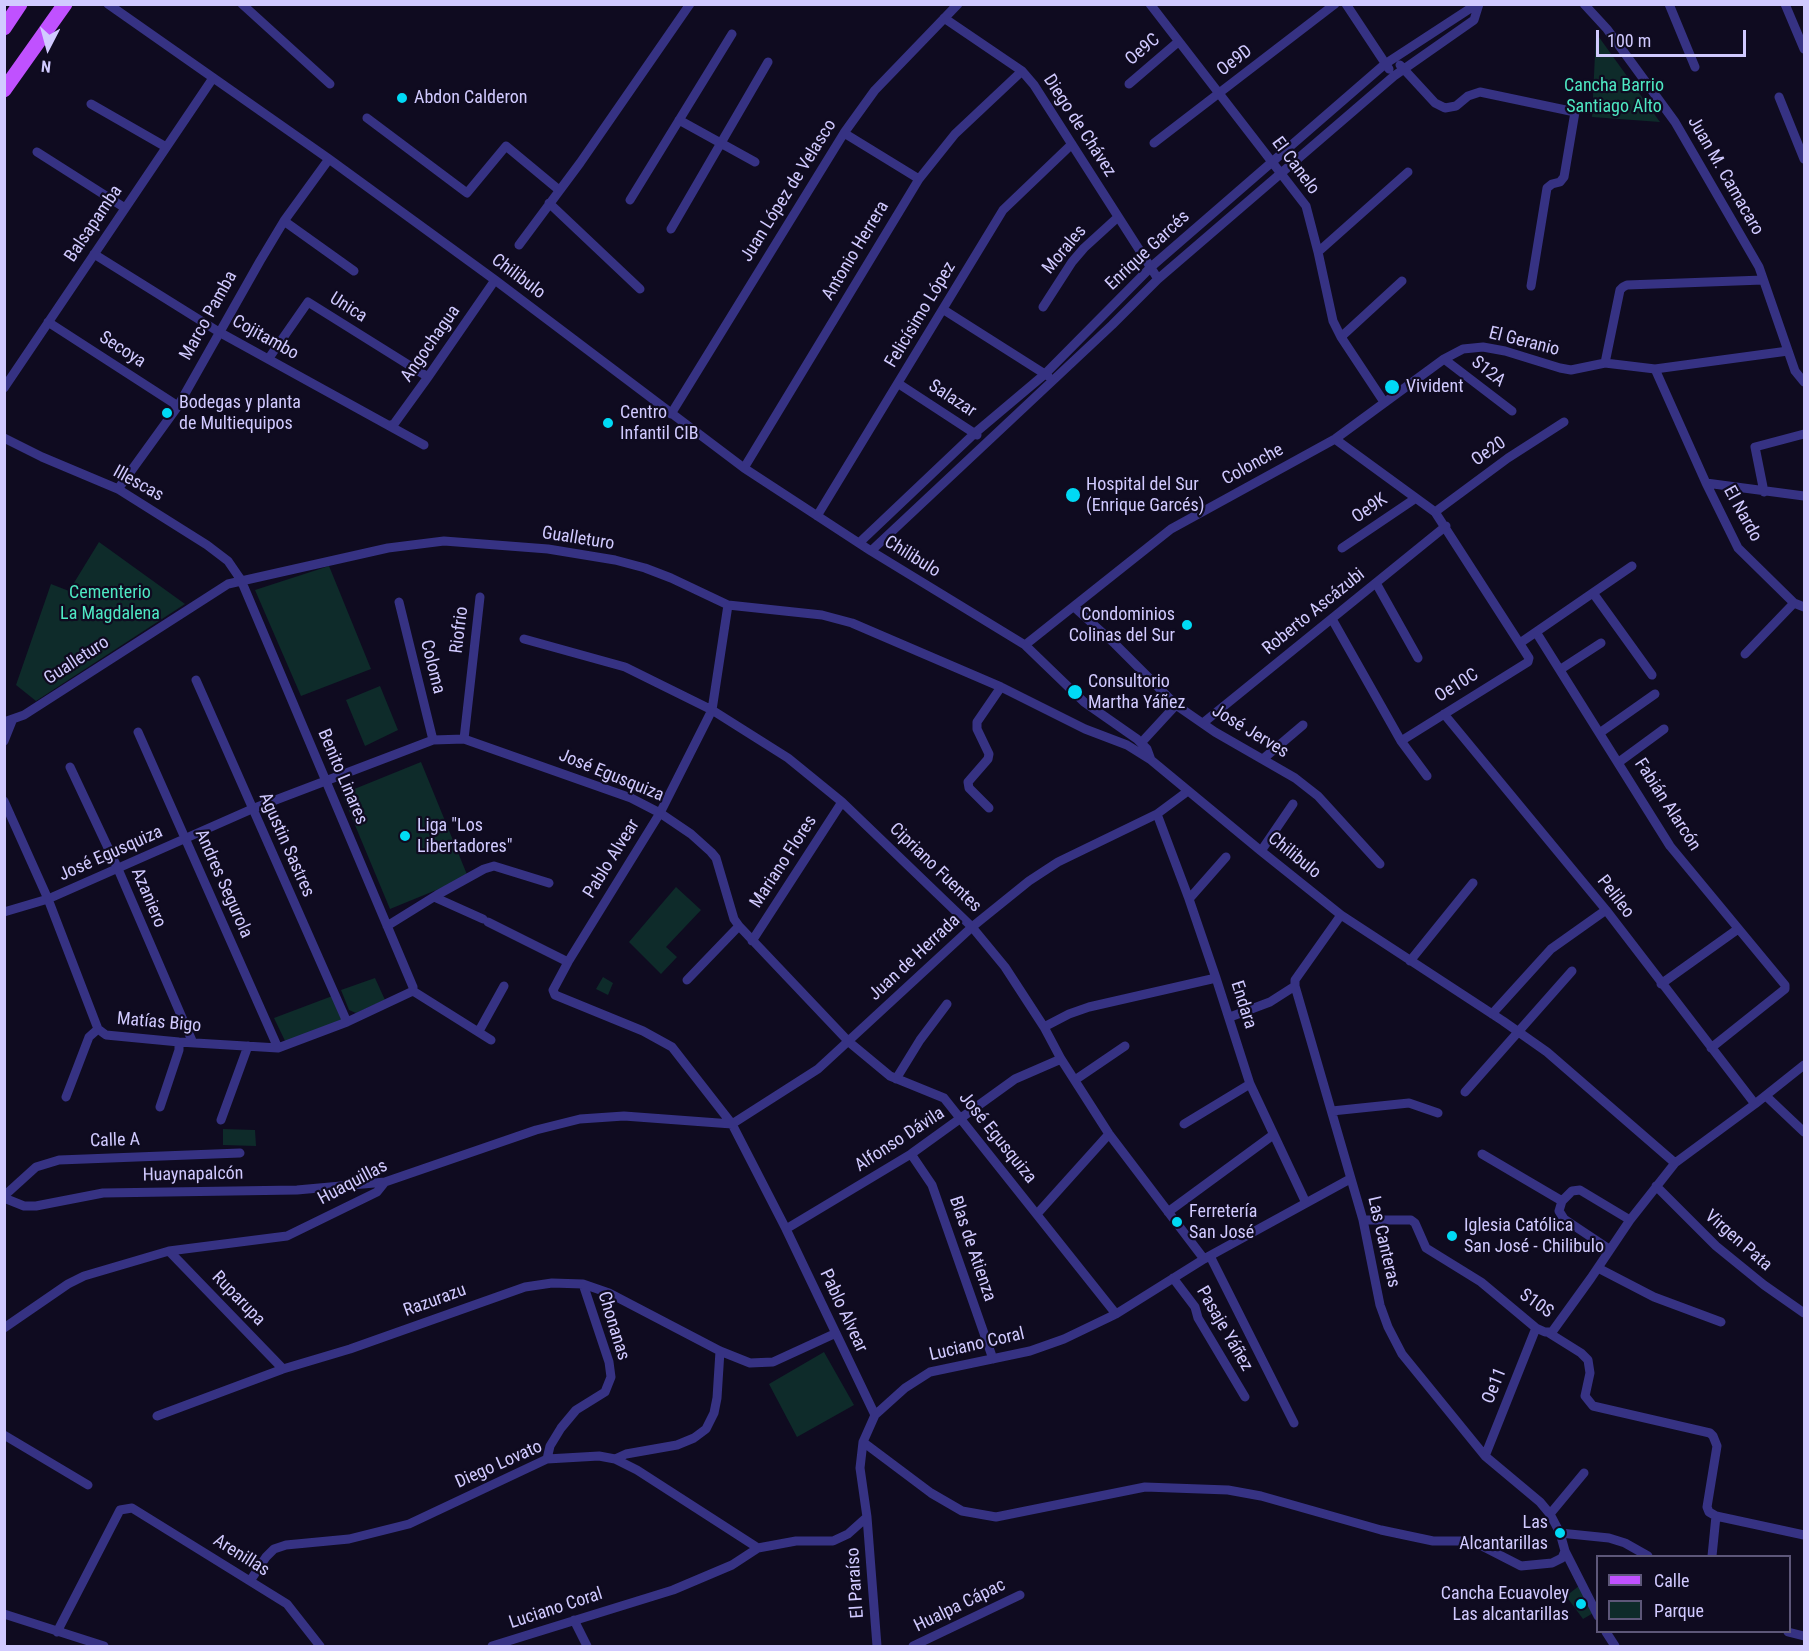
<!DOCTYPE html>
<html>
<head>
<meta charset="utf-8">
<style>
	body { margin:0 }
	#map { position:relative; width:1809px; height:1651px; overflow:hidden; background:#0f0b20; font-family:"Roboto Condensed",sans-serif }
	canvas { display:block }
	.frame { position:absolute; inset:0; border:6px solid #d1caff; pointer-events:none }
	.legend { position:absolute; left:1596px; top:1555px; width:195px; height:78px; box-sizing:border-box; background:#0f0b20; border:2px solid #5d5779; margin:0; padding:8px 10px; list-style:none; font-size:18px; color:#d1caff }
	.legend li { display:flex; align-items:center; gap:12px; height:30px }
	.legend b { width:30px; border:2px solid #5d5779 }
	.north { position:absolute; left:18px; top:18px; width:60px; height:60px; -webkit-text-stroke:4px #0f0b20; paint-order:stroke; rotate:186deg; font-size:16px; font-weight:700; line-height:24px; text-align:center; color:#d1caff }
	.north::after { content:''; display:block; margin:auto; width:21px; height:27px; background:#d1caff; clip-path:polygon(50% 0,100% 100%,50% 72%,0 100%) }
	.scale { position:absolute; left:1596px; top:30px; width:150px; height:27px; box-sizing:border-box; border:3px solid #d1caff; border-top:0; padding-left:8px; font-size:18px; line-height:21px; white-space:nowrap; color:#d1caff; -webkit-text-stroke:4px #0f0b20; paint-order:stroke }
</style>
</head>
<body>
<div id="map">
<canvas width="1809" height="1651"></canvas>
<div class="frame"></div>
<ul class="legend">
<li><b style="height:8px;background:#c051ff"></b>Calle</li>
<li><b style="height:16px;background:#0e2b2a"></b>Parque</li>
</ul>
<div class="north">N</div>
<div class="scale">100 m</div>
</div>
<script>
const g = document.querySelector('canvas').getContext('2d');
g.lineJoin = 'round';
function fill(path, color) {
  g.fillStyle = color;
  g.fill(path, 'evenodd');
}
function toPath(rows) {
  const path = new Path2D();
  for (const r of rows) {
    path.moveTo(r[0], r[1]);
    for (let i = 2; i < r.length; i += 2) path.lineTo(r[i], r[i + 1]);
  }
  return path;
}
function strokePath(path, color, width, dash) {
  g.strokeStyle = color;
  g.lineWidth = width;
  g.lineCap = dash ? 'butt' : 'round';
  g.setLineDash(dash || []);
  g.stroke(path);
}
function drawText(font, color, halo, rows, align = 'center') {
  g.font = font + ' "Roboto Condensed",sans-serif';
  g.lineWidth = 4.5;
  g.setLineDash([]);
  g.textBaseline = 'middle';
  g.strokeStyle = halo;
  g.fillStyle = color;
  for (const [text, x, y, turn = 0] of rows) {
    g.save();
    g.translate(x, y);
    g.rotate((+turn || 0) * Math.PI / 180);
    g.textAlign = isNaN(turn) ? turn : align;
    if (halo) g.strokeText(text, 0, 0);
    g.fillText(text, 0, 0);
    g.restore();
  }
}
const green = toPath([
	[1596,33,1660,122,1592,117],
	[99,542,185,604,36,701,16,685,51,584,69,591],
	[329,566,371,669,301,696,255,590],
	[380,686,398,730,365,746,346,700],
	[421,762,468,877,390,909,342,794],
	[676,887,701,910,666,947,677,957,661,974,629,942],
	[603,977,613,983,608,995,596,989],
	[375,978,385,1000,356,1013,349,1010,341,990],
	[335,995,344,1023,287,1045,274,1018],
	[223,1129,255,1130,256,1146,223,1145],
	[824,1352,854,1405,797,1437,769,1384],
	[1579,1586,1595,1612,1583,1619,1566,1596]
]);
const minor = toPath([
	[108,4,329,159,495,280,744,468,871,551,1025,645,1084,702,1137,739,1147,749,1151,760,1261,851,1341,915,1503,1021,1547,1052,1675,1163],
	[242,4,330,84],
	[1150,4,1306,206,1318,252,1333,321,1341,337,1384,402],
	[1346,4,1389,69],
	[1584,4,1607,29,1675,122,1759,267,1795,371,1804,382],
	[1669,4,1695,67],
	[1785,4,1804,49],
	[944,18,1022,71,1034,85,1158,279],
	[1400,65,1435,103,1445,108,1456,106,1468,96,1480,92,1575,112,1564,177,1560,182,1552,184,1547,188,1531,286],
	[1129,84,1178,42],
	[1779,97,1804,159],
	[91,104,166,147],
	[367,118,467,193,506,146,559,190],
	[679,120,755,162],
	[844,133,919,179],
	[1154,143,1335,4],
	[37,152,125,208],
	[630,200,732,34],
	[549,203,640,289],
	[284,221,354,271],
	[671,229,768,62],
	[519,245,580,163,690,4],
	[1318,252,1408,172],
	[94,254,219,332,424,445],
	[1043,307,1072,262,1084,248,1118,217],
	[944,310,1048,376],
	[48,322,178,406],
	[1341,337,1402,281],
	[269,358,308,302,428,377],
	[1444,359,1512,411],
	[1605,363,1620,290,1623,287,1627,285,1763,280],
	[1655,369,1788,351],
	[899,384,977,435],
	[4,388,213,78],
	[671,414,844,133,875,90,958,4],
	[390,425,394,424,428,377,495,280],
	[4,438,42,457,118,489,207,545,228,561,241,580,413,987,413,991,347,1022,278,1048,179,1042,106,1035,98,1029,48,899,4,801],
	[1335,439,1435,512,1529,658,1528,662,1401,741],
	[744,468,919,179,955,134,1022,71],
	[1706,483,1804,496],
	[118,489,178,406,260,261,284,221,329,159],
	[1764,492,1755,447,1804,434],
	[1435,512,1508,458,1564,422],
	[817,516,1003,210,1072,144],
	[859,543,975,433,1045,374,1151,267,1385,64,1477,4],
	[1342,548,1416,498],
	[871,551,1112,325,1158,279,1394,76,1474,20,1479,4],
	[1376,583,1418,658],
	[1593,593,1652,675],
	[399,602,433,740],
	[728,605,712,710,660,813,568,962,553,990,555,995,643,1031,672,1047,732,1124,786,1229,875,1415],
	[1074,607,1115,644,1176,705,1215,732,1295,778,1318,796,1380,864],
	[1332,619,1401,741,1427,776],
	[1536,632,1670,846,1785,985,1785,989,1711,1048],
	[524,639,625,667,712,710,788,758,842,802,972,927,1005,967,1044,1027,1061,1059,1109,1134,1204,1259],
	[1520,643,1632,566],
	[1025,645,1171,529,1335,439,1444,359,1463,349,1483,347,1505,351,1560,368,1571,370,1605,363,1655,369,1706,483,1738,548,1794,603,1804,607],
	[1745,654,1794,603],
	[1561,669,1601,643],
	[196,680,347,1022],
	[1444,714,1606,910,1755,1104],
	[4,722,24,715,228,584,388,548,444,541,548,549,615,560,645,568,671,578,728,605,822,615,852,623,1001,687,1085,729,1127,745,1151,760],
	[1203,723,1446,526],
	[138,732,278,1048],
	[1601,732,1655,694],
	[464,739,480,597],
	[4,741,12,721],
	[1141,743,1176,705],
	[1263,759,1303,725],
	[1619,762,1664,729],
	[70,767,118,869,193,1043],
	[989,808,969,788,968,782,988,759,989,754,977,729,977,722,1001,687],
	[1157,814,1189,899,1216,978,1250,1084,1306,1203],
	[1261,851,1293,804],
	[434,897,483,919],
	[1189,899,1226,857],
	[4,912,48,899,252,809,433,740,464,739,631,798,660,813,691,834,711,852,716,858,734,919,739,926,849,1042,890,1076,944,1098,1116,1314],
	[488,922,568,962],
	[387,926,437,895,484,869,494,866,549,883],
	[752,941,842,802],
	[1410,961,1473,883],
	[687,980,739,926],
	[1661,984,1738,929],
	[413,991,491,1040],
	[1492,1014,1551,949,1606,910],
	[1230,1017,1270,1002,1295,986],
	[1044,1027,1069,1014,1089,1007,1216,978],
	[479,1031,504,986],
	[896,1079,920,1040,947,1004],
	[1075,1080,1125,1046],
	[1465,1092,1572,971],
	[1766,1096,1804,1132],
	[66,1097,89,1037,98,1029],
	[160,1107,179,1050,179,1042],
	[1332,1111,1409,1103,1438,1113],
	[221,1120,248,1046],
	[732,1124,818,1069,972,927,1029,881,1058,862,1157,814,1188,791],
	[1184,1124,1250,1084],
	[911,1154,932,1185,993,1359],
	[1482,1154,1562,1201],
	[1656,1186,1716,1246,1764,1285,1804,1313],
	[4,1196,36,1167,59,1160,240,1153],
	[4,1198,24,1206,36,1206,103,1193,297,1190,385,1182],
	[1168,1212,1273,1135],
	[1037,1214,1109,1134],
	[1363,1220,1411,1220,1415,1223,1426,1248,1481,1282,1536,1328,1545,1332,1552,1332,1591,1278,1630,1220,1675,1163,1755,1104,1804,1065],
	[786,1229,911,1154,1015,1079,1061,1059],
	[1609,1249,1564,1219,1559,1211,1562,1201,1572,1191,1580,1190,1630,1220],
	[169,1251,283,1369],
	[1210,1256,1294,1423],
	[1598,1268,1654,1297,1721,1322],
	[1173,1278,1195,1307,1198,1318,1245,1397],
	[4,1328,68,1284,84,1276,169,1251,287,1236,377,1192,385,1182,536,1130,580,1119,624,1116,732,1124],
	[1549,1333,1581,1353,1588,1360,1590,1373,1585,1396,1593,1406,1710,1433,1713,1436,1717,1446,1707,1507,1709,1512,1716,1516,1804,1535],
	[157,1416,283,1369,350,1349,525,1287,552,1283,583,1284,609,1293,720,1351,750,1363,773,1362,834,1334],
	[4,1435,88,1485],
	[863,1442,931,1493,962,1511,996,1517,1145,1487,1228,1490,1261,1496,1381,1530,1433,1541,1460,1541,1482,1546,1521,1566,1552,1563,1562,1558,1565,1551,1560,1533,1550,1514,1540,1502,1485,1456,1402,1354,1388,1327,1380,1305,1363,1220,1295,986,1295,980,1341,915],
	[1485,1456,1536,1328],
	[547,1459,550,1446,561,1428,576,1410,605,1392,611,1377,609,1362,583,1284],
	[615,1459,626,1454,677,1445,694,1438,706,1429,714,1413,717,1398,720,1351],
	[1550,1514,1584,1473],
	[1560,1533,1609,1538,1625,1543,1648,1556],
	[1565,1551,1598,1616],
	[1712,1556,1716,1516],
	[250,1581,266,1557,274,1549,286,1545,349,1539,409,1524,547,1459,599,1456,615,1459,637,1470,758,1548],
	[4,1614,104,1646],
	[574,1620,587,1646],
	[57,1632,120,1510,132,1508,287,1604,320,1646],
	[1606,1632,1615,1646],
	[1788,1632,1804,1636],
	[492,1646,673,1590,732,1565,758,1548,796,1541,833,1541,848,1534,867,1517],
	[877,1646,867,1517,860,1468,863,1442,875,1415,905,1388,930,1372,1030,1351,1064,1339,1116,1314,1204,1259,1350,1179],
	[913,1646,1020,1595]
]);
const primary = toPath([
	[4,28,20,4],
	[4,90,65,4]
]);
const markers = [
	[402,98,6,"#00daf5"],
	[1392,387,8,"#00daf5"],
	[167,413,6,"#00daf5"],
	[608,423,6,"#00daf5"],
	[1073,495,8,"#00daf5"],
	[1187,625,6,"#00daf5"],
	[1075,692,8,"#00daf5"],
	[405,836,6,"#00daf5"],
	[1177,1222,6,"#00daf5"],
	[1452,1236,6,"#00daf5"],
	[1560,1533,6,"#00daf5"],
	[1581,1604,6,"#00daf5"]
];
const streetNames = [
	["Oe9C",1143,50,-40],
	["Oe9D",1235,61,-37],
	["Diego de Chávez",1079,126,57],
	["El Canelo",1295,166,53],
	["Juan M. Camacaro",1725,176,60],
	["Juan López de Velasco",789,191,-58],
	["Balsapamba",94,224,-56],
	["Morales",1065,250,-50],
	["Antonio Herrera",856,251,-59],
	["Enrique Garcés",1148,251,-43],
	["Chilibulo",518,277,37],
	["Unica",348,308,32],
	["Felicísimo López",921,315,-59],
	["Marco Pamba",209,316,-61],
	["Cojitambo",265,338,29],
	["El Geranio",1524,342,14],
	["Angochagua",431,344,-55],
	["Secoya",122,350,33],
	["S12A",1488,372,38],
	["Salazar",952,399,33],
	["Oe20",1489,452,-35],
	["Colonche",1253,465,-29],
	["Illescas",138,484,29],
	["Oe9K",1370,509,-34],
	["El Nardo",1742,514,61],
	["Gualleturo",578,539,9],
	["Chilibulo",912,557,32],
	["Roberto Ascázubi",1314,612,-39],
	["Riofrio",460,630,-83],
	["Gualleturo",77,661,-33],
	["Coloma",432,667,76],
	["Oe10C",1457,686,-32],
	["José Jerves",1250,732,31],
	["José Egusquiza",611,776,22],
	["Benito Linares",342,777,67],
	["Fabián Alarcón",1667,805,57],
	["Agustin Sastres",286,845,66],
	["José Egusquiza",111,854,-24],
	["Chilibulo",1294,856,39],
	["Pablo Alvear",612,859,-58],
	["Mariano Flores",784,862,-57],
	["Cipriano Fuentes",935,868,44],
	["Andres Segurola",223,884,66],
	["Pelileo",1615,897,52],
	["Azaniero",148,898,67],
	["Juan de Herrada",915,958,-43],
	["Endara",1243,1005,72],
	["Matías Bigo",159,1023,5],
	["José Egusquiza",997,1138,51],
	["Alfonso Dávila",900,1140,-33],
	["Calle A",115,1141,-2],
	["Huaynapalcón",193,1175,-1],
	["Huaquillas",353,1183,-28],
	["Virgen Pata",1738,1241,41],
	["Las Canteras",1383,1242,77],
	["Blas de Atienza",972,1249,71],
	["Ruparupa",238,1299,46],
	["Razurazu",435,1301,-20],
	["S10S",1536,1304,35],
	["Pablo Alvear",843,1311,65],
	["Chonanas",613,1326,73],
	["Pasaje Yáñez",1224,1329,60],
	["Luciano Coral",977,1345,-13],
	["Oe11",1495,1386,-68],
	["Diego Lovato",499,1465,-24],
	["Arenillas",241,1556,32],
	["El Paraíso",856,1583,-94],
	["Hualpa Cápac",960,1606,-26],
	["Luciano Coral",556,1609,-18]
];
const parkNames = [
	["Cancha Barrio",1614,86],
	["Santiago Alto",1614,107],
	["Cementerio",110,593],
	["La Magdalena",110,614]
];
const poiNames = [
	["Abdon Calderon",414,98],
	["Vivident",1406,387],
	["Bodegas y planta",179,403],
	["de Multiequipos",179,424],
	["Centro",620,413],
	["Infantil CIB",620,434],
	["Hospital del Sur",1086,485],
	["(Enrique Garcés)",1086,506],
	["Condominios",1175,615,"right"],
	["Colinas del Sur",1175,636,"right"],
	["Consultorio",1088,682],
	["Martha Yáñez",1088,703],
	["Liga \"Los",417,826],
	["Libertadores\"",417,847],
	["Ferretería",1189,1212],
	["San José",1189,1233],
	["Iglesia Católica",1464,1226],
	["San José - Chilibulo",1464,1247],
	["Las",1548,1523,"right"],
	["Alcantarillas",1548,1544,"right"],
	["Cancha Ecuavoley",1569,1594,"right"],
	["Las alcantarillas",1569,1615,"right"]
];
fill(green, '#0e2b2a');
strokePath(minor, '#363283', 9);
strokePath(primary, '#c051ff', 15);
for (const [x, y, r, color] of markers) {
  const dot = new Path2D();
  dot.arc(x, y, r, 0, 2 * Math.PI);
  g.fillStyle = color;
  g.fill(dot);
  strokePath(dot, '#0f0b20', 2);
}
drawText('18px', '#d1caff', '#0f0b20', streetNames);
drawText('18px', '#4ee8c3', '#0f0b20', parkNames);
drawText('18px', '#d1caff', '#0f0b20', poiNames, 'left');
</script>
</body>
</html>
